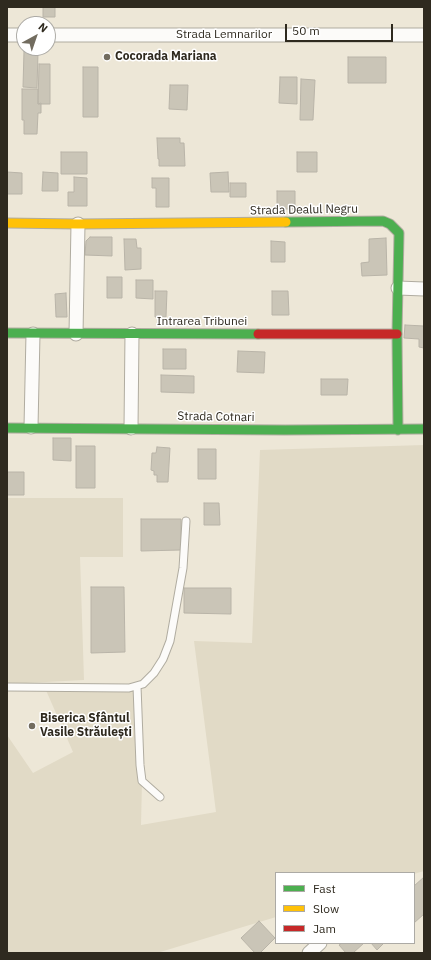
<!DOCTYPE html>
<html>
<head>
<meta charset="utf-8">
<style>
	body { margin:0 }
	#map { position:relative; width:431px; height:960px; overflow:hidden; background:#ede7d7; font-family:"IBM Plex Sans",sans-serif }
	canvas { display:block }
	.frame { position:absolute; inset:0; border:8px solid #2f2a1f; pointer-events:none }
	.legend { position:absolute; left:275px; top:872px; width:140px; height:72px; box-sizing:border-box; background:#fff; border:1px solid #acaaa5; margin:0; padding:5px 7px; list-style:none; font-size:12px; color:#2f2a1f }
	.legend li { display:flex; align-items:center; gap:8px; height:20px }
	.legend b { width:20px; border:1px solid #acaaa5 }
	.north { position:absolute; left:16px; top:16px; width:40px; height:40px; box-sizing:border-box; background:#fff; border:1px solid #acaaa5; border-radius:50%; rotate:40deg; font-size:11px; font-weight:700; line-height:16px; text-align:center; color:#2f2a1f }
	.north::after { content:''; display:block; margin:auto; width:14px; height:18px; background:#726c5f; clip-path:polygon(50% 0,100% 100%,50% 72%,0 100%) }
	.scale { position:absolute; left:285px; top:24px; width:108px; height:18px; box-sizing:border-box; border:2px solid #2f2a1f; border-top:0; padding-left:5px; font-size:12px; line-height:14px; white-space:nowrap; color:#2f2a1f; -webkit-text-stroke:3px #fff; paint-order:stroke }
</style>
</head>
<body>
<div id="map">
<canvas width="431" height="960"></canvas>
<div class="frame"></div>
<ul class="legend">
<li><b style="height:5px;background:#4caf50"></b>Fast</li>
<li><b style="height:5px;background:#ffc107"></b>Slow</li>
<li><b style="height:5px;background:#c62828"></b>Jam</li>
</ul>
<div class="north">N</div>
<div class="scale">50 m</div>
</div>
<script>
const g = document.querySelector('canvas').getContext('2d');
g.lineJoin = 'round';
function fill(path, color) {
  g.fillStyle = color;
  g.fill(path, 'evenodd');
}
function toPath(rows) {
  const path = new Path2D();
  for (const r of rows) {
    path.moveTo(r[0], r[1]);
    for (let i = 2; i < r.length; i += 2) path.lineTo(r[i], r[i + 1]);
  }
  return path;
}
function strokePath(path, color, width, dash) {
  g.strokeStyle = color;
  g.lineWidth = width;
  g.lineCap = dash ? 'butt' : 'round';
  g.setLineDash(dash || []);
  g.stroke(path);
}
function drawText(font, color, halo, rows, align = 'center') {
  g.font = font + ' "IBM Plex Sans",sans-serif';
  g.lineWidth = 3;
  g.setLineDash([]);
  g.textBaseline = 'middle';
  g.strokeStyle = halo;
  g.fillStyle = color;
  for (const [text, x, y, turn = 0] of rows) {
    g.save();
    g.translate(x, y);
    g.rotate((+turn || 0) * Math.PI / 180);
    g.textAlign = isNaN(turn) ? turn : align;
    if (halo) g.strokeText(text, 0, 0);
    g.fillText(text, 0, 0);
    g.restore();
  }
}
const green = toPath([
	[424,445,424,871,414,874,414,873,276,873,276,917,157,953,7,953,7,735,33,773,73,752,45,688,137,686,142,781,141,825,216,812,194,641,252,643,260,450],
	[7,498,123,498,123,557,80,557,84,680,7,684]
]);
const building = toPath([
	[43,7,55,7,55,17,43,17,43,7],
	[24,51,38,52,37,88,23,87,24,51],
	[348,57,386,57,386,83,348,83,348,57],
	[39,64,50,64,50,104,38,104,39,64],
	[83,67,98,67,98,117,83,117,83,67],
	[280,77,297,77,297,104,279,103,280,77],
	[301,79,315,80,313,120,300,120,301,79],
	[170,85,188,85,187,110,169,109,170,85],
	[22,89,38,89,38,104,41,103,41,113,38,113,37,134,24,134,24,120,22,120,22,89],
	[157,138,180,138,180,143,184,143,185,166,159,166,159,159,158,159,157,138],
	[61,152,87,152,87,174,61,174,61,152],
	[297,152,317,152,317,172,297,172,297,152],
	[7,172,22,173,22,194,7,194,7,172],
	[43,172,58,173,58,191,42,191,43,172],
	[228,172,229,192,211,192,210,173,228,172],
	[74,177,87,178,87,206,68,206,68,192,74,192,74,177],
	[152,178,169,178,169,207,156,207,156,188,152,188,152,178],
	[230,183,246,183,246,197,230,197,230,183],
	[277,191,295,191,295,209,277,209,277,191],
	[90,237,112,237,112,256,85,255,86,241,90,237],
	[386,238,387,275,362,276,361,263,369,262,369,239,386,238],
	[124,239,136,239,137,248,141,248,141,269,125,270,124,239],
	[271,241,285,242,285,262,271,262,271,241],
	[107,277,122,277,122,298,107,298,107,277],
	[136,280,153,280,153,299,136,298,136,280],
	[155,291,167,291,166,317,155,317,155,291],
	[272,291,288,291,289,315,272,315,272,291],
	[66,293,67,317,56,317,55,294,66,293],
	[405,325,424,326,424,348,419,347,419,339,404,338,405,325],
	[163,349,186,349,186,369,163,369,163,349],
	[238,351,265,352,264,373,237,372,238,351],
	[161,375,194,376,194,393,161,392,161,375],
	[321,379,348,379,347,395,321,395,321,379],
	[53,438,71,438,71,461,53,460,53,438],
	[76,446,95,446,95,488,76,488,76,446],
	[157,447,170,448,168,482,157,482,157,475,154,475,154,471,151,470,152,453,156,453,157,447],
	[198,449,216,449,216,479,198,479,198,449],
	[7,472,24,472,24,495,7,495,7,472],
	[204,503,219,503,220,525,204,525,204,503],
	[141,519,181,519,181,550,141,551,141,519],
	[91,587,124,587,125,652,91,653,91,587],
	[184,588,231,588,231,614,184,613,184,588],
	[424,877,424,914,414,923,414,886,424,877],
	[259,921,275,938,260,953,255,953,241,938,259,921],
	[342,943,364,943,353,953,346,953,339,945,342,943],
	[371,943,384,943,377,950,371,943]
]);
const lane = toPath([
	[137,686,140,765,142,781,160,797],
	[7,687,129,688,143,684,154,673,163,659,170,641,183,568,186,521]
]);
const street = toPath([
	[7,35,24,35],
	[48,35,424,35],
	[398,288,424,289],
	[76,334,78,224],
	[31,427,33,334],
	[131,428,132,334],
	[309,953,320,943]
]);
const fast = toPath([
	[286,222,383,221,390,224,399,233,397,334,398,430],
	[7,333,258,334],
	[7,428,285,430,424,429]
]);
const slow = toPath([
	[7,223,78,224,286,222]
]);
const jam = toPath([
	[258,334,397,334]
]);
const markers = [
	[107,57,4,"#726c5f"],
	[32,726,4,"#726c5f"]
];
const streetNames = [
	["Strada Lemnarilor",224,35],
	["Strada Dealul Negru",304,210,-1],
	["Intrarea Tribunei",202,322],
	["Strada Cotnari",216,417,1]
];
const poiNames = [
	["Cocorada Mariana",115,57],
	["Biserica Sfântul",40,719],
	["Vasile Străulești",40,733]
];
fill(green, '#e1dac6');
fill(building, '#cac5b7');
strokePath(building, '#b9b4a8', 1);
strokePath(lane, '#b0aca0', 9);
strokePath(street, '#b0aca0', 15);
strokePath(fast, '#b0aca0', 11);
strokePath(slow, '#b0aca0', 11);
strokePath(jam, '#b0aca0', 11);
strokePath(lane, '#fcfbf9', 7);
strokePath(street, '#fcfbf9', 13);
strokePath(fast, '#4caf50', 9);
strokePath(slow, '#ffc107', 9);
strokePath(jam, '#c62828', 9);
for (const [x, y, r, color] of markers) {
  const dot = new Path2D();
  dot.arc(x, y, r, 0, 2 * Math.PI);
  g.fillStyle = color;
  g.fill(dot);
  strokePath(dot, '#fff', 1.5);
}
drawText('12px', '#2f2a1f', '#fff', streetNames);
drawText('bold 12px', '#2f2a1f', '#fff', poiNames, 'left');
</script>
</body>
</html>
